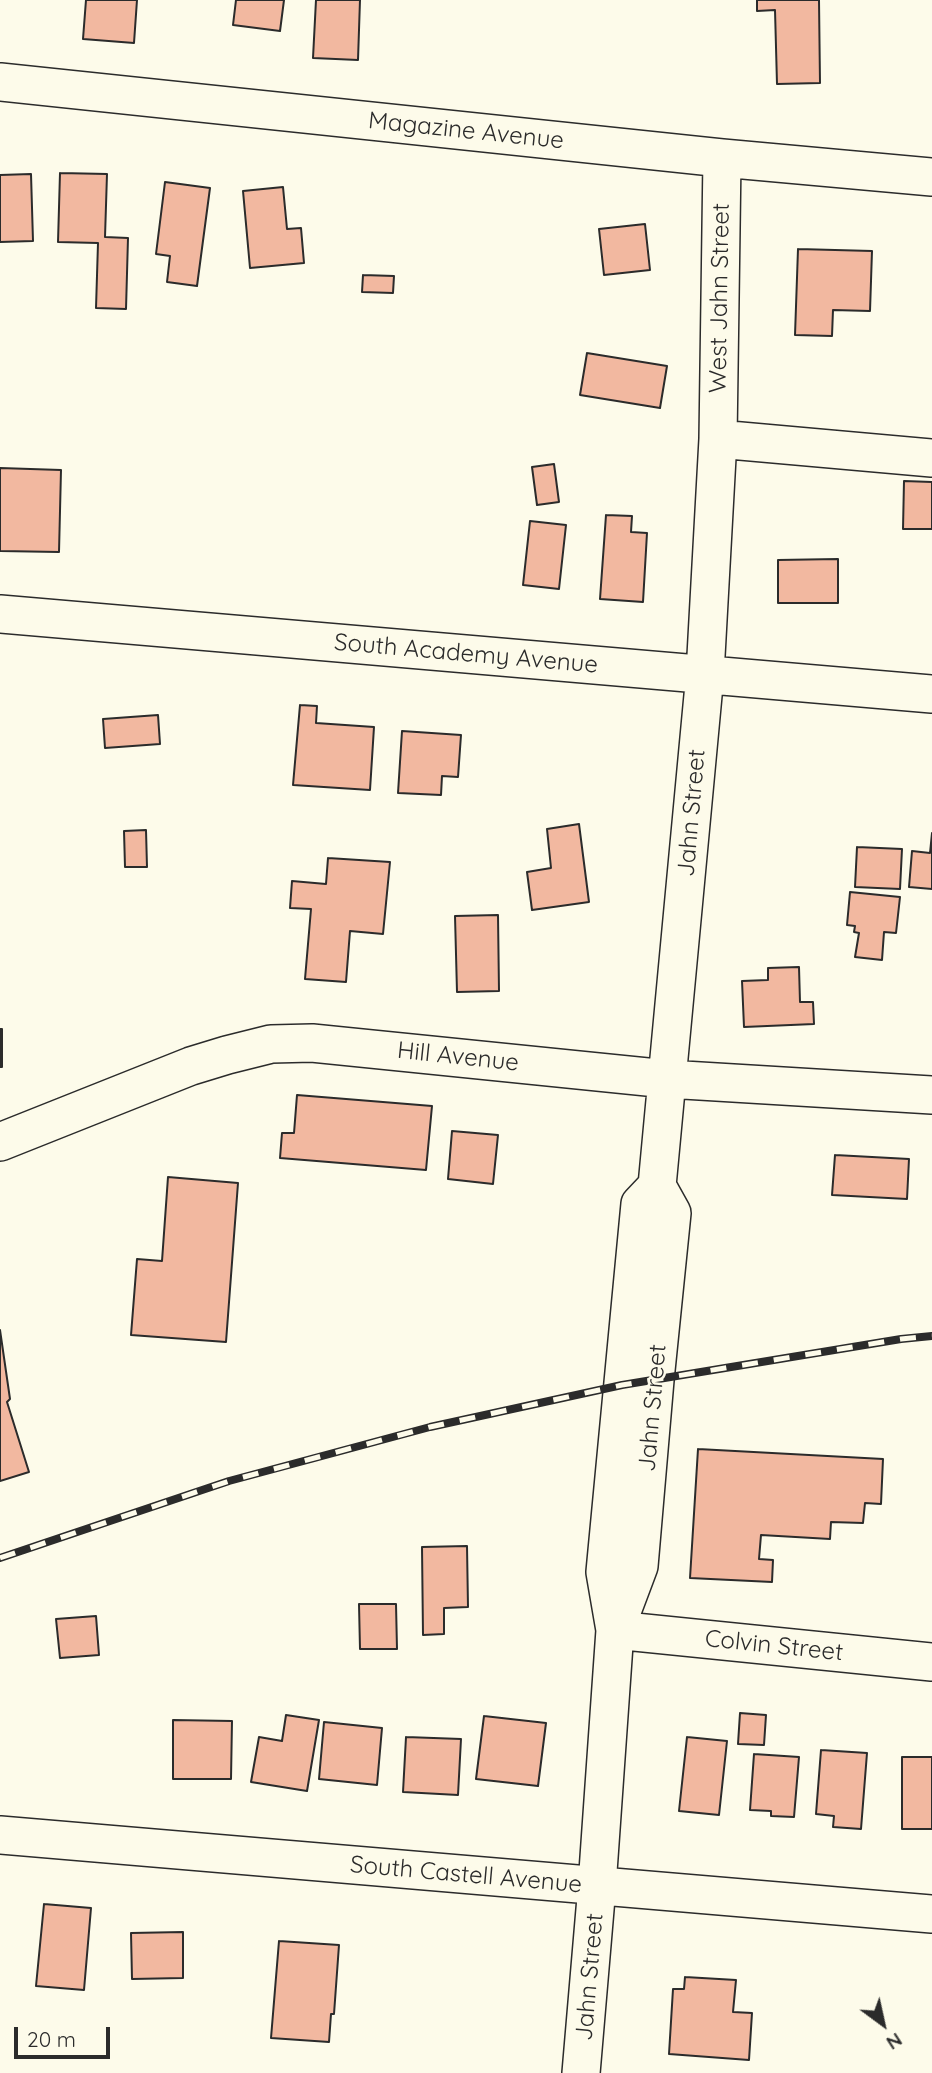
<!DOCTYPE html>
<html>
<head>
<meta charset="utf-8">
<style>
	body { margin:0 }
	#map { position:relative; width:932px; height:2073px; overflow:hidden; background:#fdfbea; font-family:Quicksand,sans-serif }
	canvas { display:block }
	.north { position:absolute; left:848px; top:1989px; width:70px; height:70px; -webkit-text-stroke:5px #fdfbea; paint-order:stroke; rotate:147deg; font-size:19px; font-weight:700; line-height:28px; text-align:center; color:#2b2b2b }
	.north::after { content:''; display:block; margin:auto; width:24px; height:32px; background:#2b2b2b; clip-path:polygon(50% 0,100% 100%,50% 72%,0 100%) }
	.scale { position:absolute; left:14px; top:2027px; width:96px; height:32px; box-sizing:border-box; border:4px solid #2b2b2b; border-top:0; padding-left:9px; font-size:21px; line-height:24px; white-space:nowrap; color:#2b2b2b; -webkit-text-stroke:5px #fdfbea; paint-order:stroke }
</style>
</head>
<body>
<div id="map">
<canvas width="932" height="2073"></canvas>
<div class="north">N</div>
<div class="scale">20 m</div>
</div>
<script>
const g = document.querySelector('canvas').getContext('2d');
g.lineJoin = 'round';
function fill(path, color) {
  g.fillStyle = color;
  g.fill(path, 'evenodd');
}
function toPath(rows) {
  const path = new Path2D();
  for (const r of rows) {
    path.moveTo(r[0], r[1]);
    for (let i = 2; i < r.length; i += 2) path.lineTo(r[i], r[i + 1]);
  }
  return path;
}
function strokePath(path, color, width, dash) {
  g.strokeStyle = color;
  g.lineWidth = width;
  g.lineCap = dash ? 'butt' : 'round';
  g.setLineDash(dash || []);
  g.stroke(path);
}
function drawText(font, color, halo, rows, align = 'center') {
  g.font = font + ' Quicksand,sans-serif';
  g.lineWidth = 5;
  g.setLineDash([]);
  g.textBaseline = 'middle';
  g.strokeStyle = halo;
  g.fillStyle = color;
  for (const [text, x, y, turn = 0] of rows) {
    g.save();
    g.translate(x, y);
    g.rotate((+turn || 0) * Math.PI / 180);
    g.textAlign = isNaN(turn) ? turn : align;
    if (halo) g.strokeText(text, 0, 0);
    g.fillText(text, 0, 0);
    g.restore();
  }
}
const building = toPath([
	[86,0,137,0,134,43,83,39,86,0],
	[236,0,284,0,280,31,233,25,236,0],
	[316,0,360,0,358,60,313,58,316,0],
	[757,0,819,0,820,83,777,84,775,10,757,11,757,0],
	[60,173,107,174,105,237,128,238,126,309,96,308,98,243,58,242,60,173],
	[31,174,33,241,0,242,0,175,31,174],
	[165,182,210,188,197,286,167,282,170,256,156,254,165,182],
	[283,187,287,229,301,228,304,263,250,268,243,191,283,187],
	[645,224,650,270,604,275,599,229,645,224],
	[798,249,872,251,870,311,833,310,832,336,795,335,798,249],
	[363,275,394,276,393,293,362,292,363,275],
	[587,353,667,366,660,408,580,395,587,353],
	[554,464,559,502,537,505,532,467,554,464],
	[0,468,61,470,59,552,0,551,0,468],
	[904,481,932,482,932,529,903,529,904,481],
	[606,515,632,516,631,532,647,533,643,602,600,599,606,515],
	[530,521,566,525,559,589,523,585,530,521],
	[838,559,838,603,778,603,778,560,838,559],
	[300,705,317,706,316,723,374,727,370,790,293,785,300,705],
	[158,715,160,744,105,748,103,719,158,715],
	[402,731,461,735,458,777,442,776,441,795,398,793,402,731],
	[579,824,589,902,532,910,527,872,551,868,547,829,579,824],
	[146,830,147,867,125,867,124,831,146,830],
	[932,833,932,889,909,887,912,851,930,853,932,833],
	[857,847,902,849,900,889,855,887,857,847],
	[328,858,390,862,383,934,350,931,346,982,305,979,311,909,290,908,292,881,326,884,328,858],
	[850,892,900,897,896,933,884,932,882,960,855,957,859,933,854,932,855,926,847,925,850,892],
	[498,915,499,991,457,992,455,916,498,915],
	[799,967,800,1002,813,1002,814,1024,744,1027,742,981,768,980,768,968,799,967],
	[0,1029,2,1029,2,1067,0,1067,0,1029],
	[297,1095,432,1106,426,1170,280,1158,282,1133,294,1133,297,1095],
	[452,1131,498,1135,493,1184,448,1179,452,1131],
	[835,1155,909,1159,907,1199,832,1195,835,1155],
	[168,1177,238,1183,226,1342,131,1335,137,1259,162,1261,168,1177],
	[0,1330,10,1399,7,1402,29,1472,0,1481,0,1330],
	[698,1449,883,1459,881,1504,865,1503,863,1523,831,1522,830,1539,761,1535,759,1559,773,1560,772,1582,690,1578,698,1449],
	[467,1546,468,1607,444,1608,444,1634,423,1635,422,1547,467,1546],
	[359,1604,396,1604,397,1649,360,1649,359,1604],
	[96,1616,99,1655,60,1658,56,1619,96,1616],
	[740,1713,766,1715,764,1745,738,1744,740,1713],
	[286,1715,319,1720,307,1791,251,1782,259,1737,282,1741,286,1715],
	[484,1716,546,1723,538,1786,476,1779,484,1716],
	[173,1720,232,1721,231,1779,173,1779,173,1720],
	[324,1722,382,1728,377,1785,319,1779,324,1722],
	[406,1737,461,1739,458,1795,403,1792,406,1737],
	[687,1737,727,1741,719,1815,679,1811,687,1737],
	[821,1750,867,1753,861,1829,833,1827,834,1816,816,1814,821,1750],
	[754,1754,799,1757,794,1817,771,1816,771,1811,750,1810,754,1754],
	[902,1757,932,1757,932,1829,902,1829,902,1757],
	[44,1904,91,1908,84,1990,36,1986,44,1904],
	[183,1932,183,1978,132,1979,131,1933,183,1932],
	[279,1941,339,1945,334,2014,331,2014,329,2042,271,2038,279,1941],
	[685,1977,736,1980,733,2012,752,2013,749,2060,669,2054,673,1989,684,1989,685,1977]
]);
const minor = toPath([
	[0,82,722,158,932,177],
	[718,439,932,458],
	[0,614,932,694],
	[0,1142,191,1066,227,1055,271,1044,312,1043,667,1079,932,1095],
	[615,1630,639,1566,655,1380,672,1213,657,1186,705,674,718,439,722,158],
	[615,1630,932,1662],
	[0,1835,932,1914],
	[581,2073,597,1886,615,1630,605,1572,640,1204,657,1186]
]);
const rail = toPath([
	[0,1558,229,1481,430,1427,622,1385,901,1339,932,1336]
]);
const streetNames = [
	["Magazine Avenue",466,131,6],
	["West Jahn Street",720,298,-89],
	["South Academy Avenue",466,654,5],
	["Jahn Street",692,813,-85],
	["Hill Avenue",458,1057,6],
	["Jahn Street",653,1408,-85],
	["Colvin Street",774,1646,6],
	["South Castell Avenue",466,1875,5],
	["Jahn Street",590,1977,-85]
];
fill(building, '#f2b8a0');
strokePath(building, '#2b2b2b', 2);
strokePath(minor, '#2b2b2b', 40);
strokePath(minor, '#fdfbea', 37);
strokePath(rail, '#2b2b2b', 8);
strokePath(rail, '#fdfbea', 5, [16]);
drawText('24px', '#2b2b2b', '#fdfbea', streetNames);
</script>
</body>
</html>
